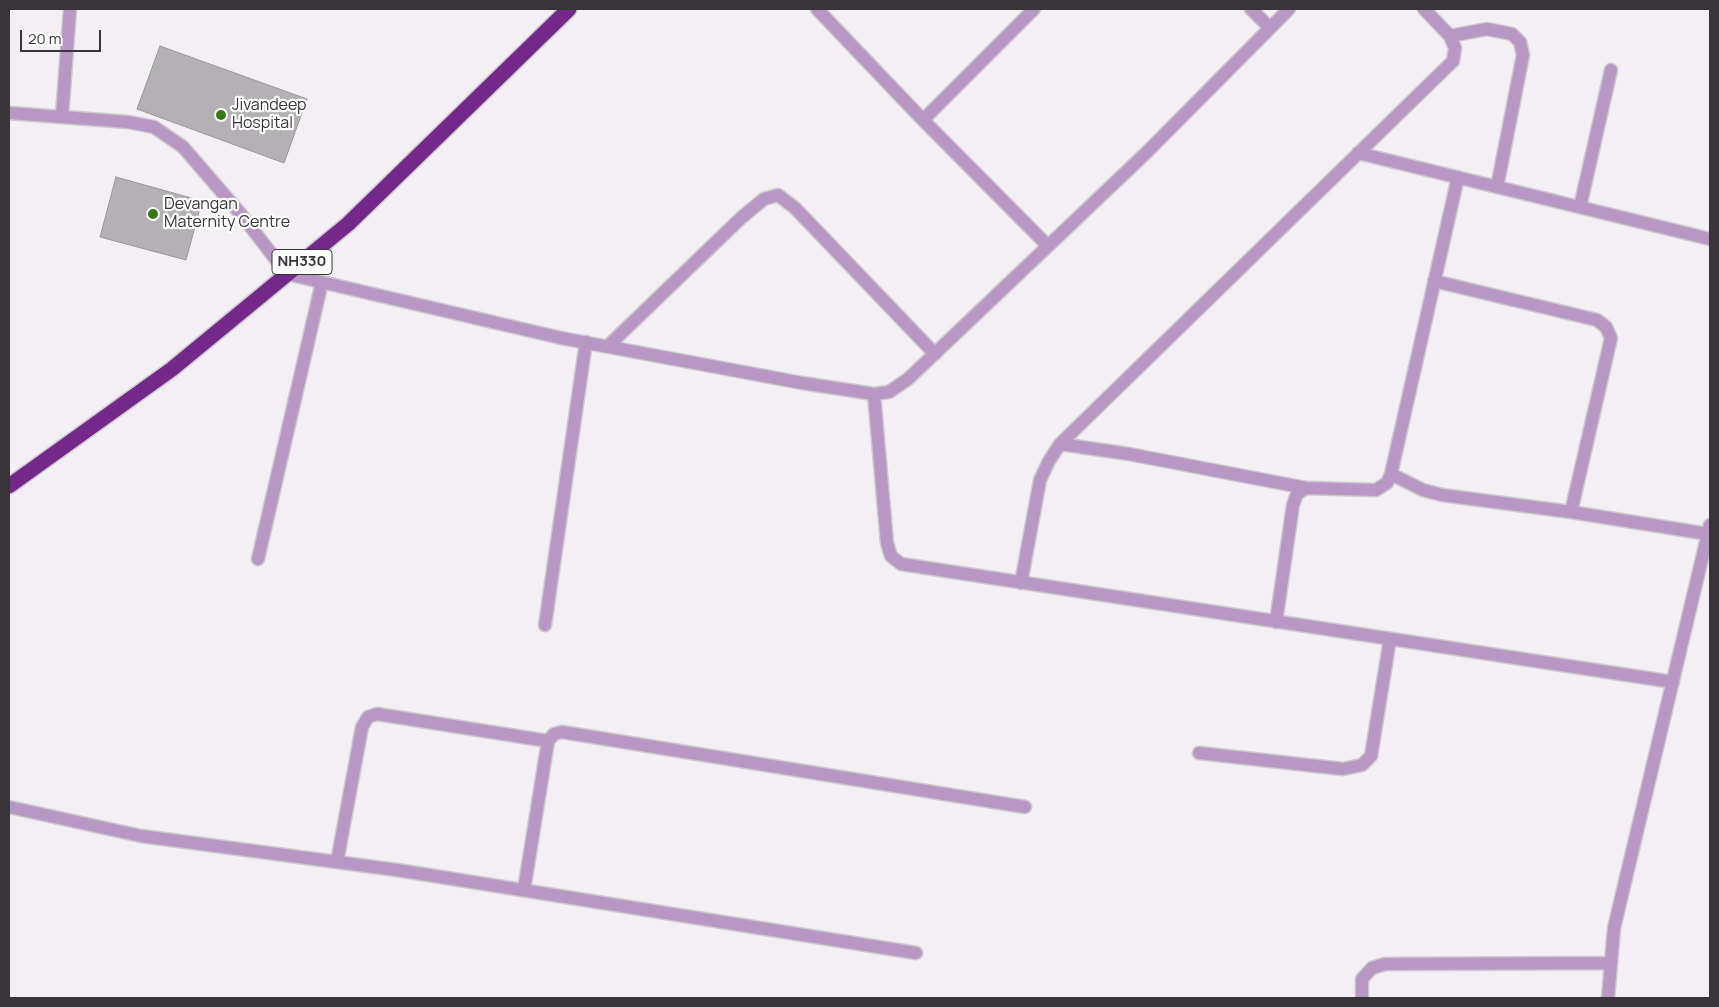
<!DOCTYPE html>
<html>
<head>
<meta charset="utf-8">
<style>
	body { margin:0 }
	#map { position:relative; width:1719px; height:1007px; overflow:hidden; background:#f3eff4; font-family:Manrope,sans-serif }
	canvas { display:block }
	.frame { position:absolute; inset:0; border:10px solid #373537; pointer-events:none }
	.scale { position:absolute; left:20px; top:30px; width:81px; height:22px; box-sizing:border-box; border:2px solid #373537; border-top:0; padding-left:6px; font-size:15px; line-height:18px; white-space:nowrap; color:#373537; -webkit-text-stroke:4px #fefdfe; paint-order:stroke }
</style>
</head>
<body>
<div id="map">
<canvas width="1719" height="1007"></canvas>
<div class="frame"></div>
<div class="scale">20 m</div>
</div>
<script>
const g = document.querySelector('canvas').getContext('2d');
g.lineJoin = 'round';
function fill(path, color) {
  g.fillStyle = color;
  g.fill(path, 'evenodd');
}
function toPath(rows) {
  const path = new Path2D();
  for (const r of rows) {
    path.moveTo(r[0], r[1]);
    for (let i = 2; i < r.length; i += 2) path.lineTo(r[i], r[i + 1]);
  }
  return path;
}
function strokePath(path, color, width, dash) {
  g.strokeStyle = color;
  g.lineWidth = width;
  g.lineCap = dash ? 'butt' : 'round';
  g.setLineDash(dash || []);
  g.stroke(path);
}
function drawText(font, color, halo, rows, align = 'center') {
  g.font = font + ' Manrope,sans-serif';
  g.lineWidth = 4.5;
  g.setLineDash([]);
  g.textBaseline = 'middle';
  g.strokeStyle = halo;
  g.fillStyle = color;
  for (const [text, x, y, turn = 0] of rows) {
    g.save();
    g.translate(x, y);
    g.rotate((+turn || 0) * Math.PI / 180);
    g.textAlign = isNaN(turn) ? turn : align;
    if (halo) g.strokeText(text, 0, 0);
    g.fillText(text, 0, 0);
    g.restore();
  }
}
const building = toPath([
	[160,46,307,99,284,163,137,109,160,46],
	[116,177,202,201,186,260,100,237,116,177]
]);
const minor = toPath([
	[817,9,923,120,1048,246],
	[1251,9,1270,28],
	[1450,36,1487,29,1512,34,1520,42,1523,55,1497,187],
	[9,113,128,122,154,127,183,147,240,213,287,274,561,338,802,383,874,394,889,392,908,379,1146,153,1289,9],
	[62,116,70,9],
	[923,120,1034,9],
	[1358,153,1710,239],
	[1580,207,1611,70],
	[1434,281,1597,320,1606,327,1611,338,1571,512],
	[608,346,741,218,764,199,778,195,795,208,935,354],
	[874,394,887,543,891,556,901,564,1673,682],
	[1060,444,1129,454,1306,488],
	[1391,474,1423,490,1442,495,1571,512,1708,534],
	[258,559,322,282],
	[1021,583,1040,480,1049,461,1060,444,1453,61,1455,48,1450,36,1424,9],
	[1276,622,1293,505,1297,494,1306,488,1376,490,1387,483,1391,474,1458,177],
	[545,625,586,342],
	[1199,753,1343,769,1362,765,1371,756,1390,639],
	[9,807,141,836,397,870,916,953],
	[337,862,362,727,368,717,377,714,548,741],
	[524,890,548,741,554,734,562,732,1025,807],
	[1362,998,1362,979,1372,968,1385,964,1611,963],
	[1608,998,1614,928,1710,525]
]);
const highway = toPath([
	[9,486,172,369,348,224,569,9]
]);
const markers = [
	[221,115,6,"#387815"],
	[153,214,6,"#387815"]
];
const shields = [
	[302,262,60]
];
const shieldNames = [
	["NH330",302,262]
];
const poiNames = [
	["Jivandeep",232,106],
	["Hospital",232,124],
	["Devangan",164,205],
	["Maternity Centre",164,223]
];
fill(building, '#b4b1b5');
strokePath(building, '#9a979b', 1);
strokePath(minor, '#cdcace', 15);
strokePath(highway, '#cdcace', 18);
strokePath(minor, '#b897c4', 12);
strokePath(highway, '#74298a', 15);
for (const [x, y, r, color] of markers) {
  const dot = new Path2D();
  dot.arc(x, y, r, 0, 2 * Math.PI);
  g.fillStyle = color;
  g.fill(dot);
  strokePath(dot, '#fefdfe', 2);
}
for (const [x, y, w] of shields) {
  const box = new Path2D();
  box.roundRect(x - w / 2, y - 12.5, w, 25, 4);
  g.fillStyle = '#fefdfe';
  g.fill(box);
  strokePath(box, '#373537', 1);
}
drawText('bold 15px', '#373537', null, shieldNames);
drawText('16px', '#373537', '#fefdfe', poiNames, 'left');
</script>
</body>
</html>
